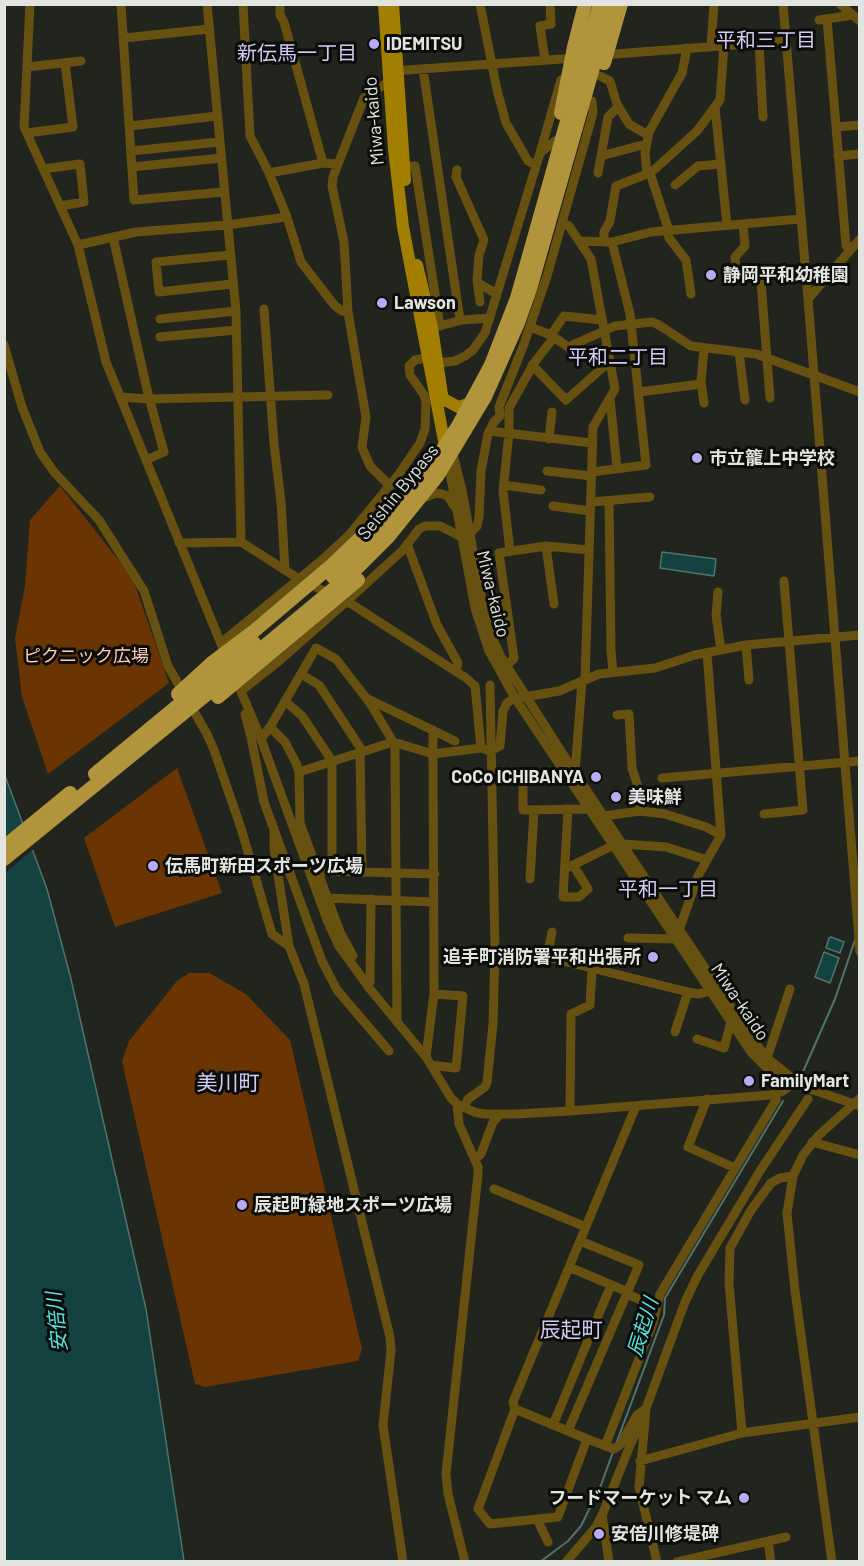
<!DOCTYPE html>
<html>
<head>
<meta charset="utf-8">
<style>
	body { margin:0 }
	#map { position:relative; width:864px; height:1566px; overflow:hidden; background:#22251d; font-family:Barlow,sans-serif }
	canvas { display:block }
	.frame { position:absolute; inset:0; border:6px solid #e2e4df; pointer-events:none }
</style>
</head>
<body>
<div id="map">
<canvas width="864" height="1566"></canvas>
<div class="frame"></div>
</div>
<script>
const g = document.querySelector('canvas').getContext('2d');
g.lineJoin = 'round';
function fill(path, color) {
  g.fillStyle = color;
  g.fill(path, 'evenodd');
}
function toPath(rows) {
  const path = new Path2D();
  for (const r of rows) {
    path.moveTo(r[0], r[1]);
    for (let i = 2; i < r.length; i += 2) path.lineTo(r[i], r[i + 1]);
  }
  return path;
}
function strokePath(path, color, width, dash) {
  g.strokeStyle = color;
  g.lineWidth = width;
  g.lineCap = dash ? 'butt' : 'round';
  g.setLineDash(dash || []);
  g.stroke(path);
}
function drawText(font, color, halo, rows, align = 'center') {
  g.font = font + ' Barlow,"Noto Sans JP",sans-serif';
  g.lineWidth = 6;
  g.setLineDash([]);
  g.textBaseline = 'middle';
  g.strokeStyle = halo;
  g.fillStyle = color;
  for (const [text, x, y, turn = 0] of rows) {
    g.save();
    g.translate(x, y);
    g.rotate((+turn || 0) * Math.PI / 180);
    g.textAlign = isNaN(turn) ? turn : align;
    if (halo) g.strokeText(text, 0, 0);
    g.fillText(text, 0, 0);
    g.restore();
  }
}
const green = toPath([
	[60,486,120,562,135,585,169,683,48,774,22,697,15,638,25,586,30,520],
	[177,768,222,893,115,927,84,838],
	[189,973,209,973,246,994,290,1040,362,1349,358,1361,205,1387,195,1384,122,1061,129,1041,177,981]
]);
const water = toPath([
	[662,552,716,559,714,576,660,568,662,552],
	[4,773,47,889,71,979,146,1309,184,1561,5,1561,4,773],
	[831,937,844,942,840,953,826,948,829,938,831,937],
	[824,952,839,958,830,983,815,977,824,952]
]);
const pier = toPath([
	[25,821,35,848,5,873,5,837]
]);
const stream = toPath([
	[802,1074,835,999,855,940],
	[616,1444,664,1315,665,1298,783,1101],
	[540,1562,568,1541,581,1526,601,1485,613,1452]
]);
const minor = toPath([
	[30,4,24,127,78,245,106,362,226,656],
	[121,4,134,200,224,192],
	[207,4,236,311,241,542],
	[243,4,250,136,269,173,287,217,301,262,335,306,342,311,348,312,366,417,362,447,370,466,390,486],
	[280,4,280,15,284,22,323,163],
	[480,4,497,90,506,123,528,161,536,165],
	[783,4,808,299],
	[840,4,860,21],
	[827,19,846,245,849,251],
	[819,20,853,15],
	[124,38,209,29],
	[759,43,763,117],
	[711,46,714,4],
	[602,55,786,41],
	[545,60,540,26,551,24,550,4],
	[27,67,81,61],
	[423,69,460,320],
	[393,71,576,58],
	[600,76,610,81,617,104,629,124,648,135],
	[715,107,727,225],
	[130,126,217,116],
	[836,127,860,125],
	[27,133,73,127,65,63],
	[131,151,219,142],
	[540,153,561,80],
	[601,156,646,144],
	[838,156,860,154],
	[338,164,333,177,332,186,344,242,348,312],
	[132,167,221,158],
	[404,167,415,166,440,326],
	[43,169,80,164,84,202,60,206],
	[457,170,456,177,484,240,479,255,477,280,480,302],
	[269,173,323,163,338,164,364,98,388,82],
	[598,173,608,117,618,107],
	[650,173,669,231],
	[647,174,655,169,697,131,720,100,724,45],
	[675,185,698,166,721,164],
	[562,223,569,226,591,259,615,389,593,427,585,680],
	[667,231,669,238,686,260,691,294],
	[113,237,148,394,164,452,146,460],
	[860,239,808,299,860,952],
	[579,241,612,242,651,232,800,219],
	[604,242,604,232,610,221,616,186,647,174,645,153,649,132,682,73,687,48],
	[78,245,136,232,227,225,287,217],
	[230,255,156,262,159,292,232,284],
	[736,267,735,257,745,246,743,224],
	[760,269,770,398],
	[478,283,497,294],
	[264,309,274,444,281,502,285,569],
	[160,319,236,311],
	[435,327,462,320,490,318],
	[530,327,551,335,568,347,615,326,652,322,659,325,691,346,756,354,860,392],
	[551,335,564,316,602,320],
	[160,337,236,330],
	[4,345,22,407,40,452,54,472,99,520,144,591,168,666,207,734,214,750,241,828,272,934,289,946],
	[739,352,745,400],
	[438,363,455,361,465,356,473,350,485,333,540,153,555,141],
	[532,365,566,400,609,362],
	[639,392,701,384],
	[120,397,149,399,328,395],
	[610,399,617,468],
	[704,403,701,382,704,348],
	[489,431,592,443],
	[549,439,552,412],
	[452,450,462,490,483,606,489,630,501,657,575,773,753,1040,767,1058,792,1078],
	[447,457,475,608,489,651,515,698,751,1052,767,1068,784,1080,860,1106],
	[547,471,591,476],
	[592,472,646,465,630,314,612,242],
	[504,485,541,490],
	[426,497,436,493,442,494,448,496,454,506],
	[609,501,611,650,613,672],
	[591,502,650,497],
	[553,506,590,511],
	[179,543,241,542,299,579,353,605,466,678,475,686,481,748,490,751,500,746,503,711,507,703,513,699,559,691,599,674,655,668,695,655,746,645,860,635],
	[407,544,437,625,458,663,456,671],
	[546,546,554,604],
	[510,551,503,491,509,433,509,408,534,363,554,337],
	[718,592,716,615,721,650],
	[221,643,322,560,349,535,399,474,420,443,425,429,426,403,424,395,410,375,409,366,415,360,426,358],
	[746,645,749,680],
	[506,667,514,658,499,553,546,546,589,550],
	[301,674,319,685,363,752],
	[235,677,261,739,327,920,339,946,370,989,426,1057,451,1098,457,1104,474,1112,484,1114,516,1114,570,1111,770,1095,783,1091,793,1083],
	[241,691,278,662,346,602,403,550,419,529,425,526,440,526,460,536,469,534,477,526,479,518,481,471,488,434,494,422,500,416,499,407,524,344,547,276,593,113,592,101],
	[366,698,455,741],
	[285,701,302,716,332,761,332,872],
	[245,714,251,737,264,802,322,961,337,990,389,1051],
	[617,715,629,714,632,768,638,787,640,811],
	[270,727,285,742,296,763,299,772,300,823,340,932,353,956],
	[433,730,433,754,481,748],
	[261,739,270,727,316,648,336,659,370,703,393,742,395,748,397,1022],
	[360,752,362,872],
	[299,772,393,742,433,754,434,994,426,1057],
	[575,773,582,681],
	[662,778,860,761],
	[523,787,523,810,589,809],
	[568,809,563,897,579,897,588,889,573,865],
	[764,814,803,810,784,581],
	[604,816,640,811,665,814,706,827,721,835],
	[274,828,274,849,289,946,304,984,390,1337,391,1351,383,1425,403,1562],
	[623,844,666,847,707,860],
	[569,867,614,845],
	[326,871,435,874],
	[530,879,534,810],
	[327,898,434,902],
	[628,938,676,939,698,876,721,835,707,653],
	[495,950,527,952,688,992,698,994,711,991],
	[547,957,552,932],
	[370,982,371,899],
	[675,1032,688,992],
	[697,1039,724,1048,731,1022],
	[767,1058,790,989],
	[431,1065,456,1068,463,996,434,994],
	[707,1099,688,1147,735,1168],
	[457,1104,459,1124,478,1167,478,1174,446,1474,448,1494,465,1562],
	[464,1108,468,1099,485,1087,487,1082,493,1024,495,950,490,685],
	[570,1111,571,1014,590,1005,592,970],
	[812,1142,860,1155],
	[475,1159,481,1154,493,1122,500,1114],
	[494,1189,586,1227],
	[580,1241,639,1265,568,1431,587,1439,558,1517,490,1524,478,1509,515,1409,513,1402,636,1106],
	[569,1267,628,1292],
	[627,1294,657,1307],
	[515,1409,568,1431],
	[553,1425,611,1285],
	[742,1433,729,1283,730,1248,751,1210,771,1183,780,1178,793,1176],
	[587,1439,614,1449,620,1445,637,1415,646,1409,639,1487,657,1562],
	[605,1446,653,1323,660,1294,776,1100,777,1093],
	[640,1461,742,1433,860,1417],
	[602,1515,609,1562],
	[537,1519,548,1542],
	[768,1541,771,1562],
	[566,1562,596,1527,603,1513,631,1443,641,1422,685,1302,698,1275,760,1171,808,1099],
	[677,1562,786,1537],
	[832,1562,795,1291,787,1213,793,1176,803,1155,819,1135,860,1098]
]);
const major = toPath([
	[384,4,394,149,403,227,446,451],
	[393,4,405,180],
	[417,265,432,328,443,401],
	[442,398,458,407,475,402]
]);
const highway = toPath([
	[604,63,621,4],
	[561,113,574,47,585,4],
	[333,577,389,520,430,469,458,426,491,365,517,298,527,263,600,4],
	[178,694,213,662,254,631,332,565,377,522],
	[218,697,358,580],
	[95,774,254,643],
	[4,847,70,793],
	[4,859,213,689,348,577,388,537,438,475,485,397,518,323,530,289,611,4]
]);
const markers = [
	[374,44,6,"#baaaf6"],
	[711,275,6,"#baaaf6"],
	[382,303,6,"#baaaf6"],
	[697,458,6,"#baaaf6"],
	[596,777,6,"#baaaf6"],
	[616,797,6,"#baaaf6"],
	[153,866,6,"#baaaf6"],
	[653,957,6,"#baaaf6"],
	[749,1081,6,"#baaaf6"],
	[242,1205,6,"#baaaf6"],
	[744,1498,6,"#baaaf6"],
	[599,1534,6,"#baaaf6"]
];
const poiNames = [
	["IDEMITSU",386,44],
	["静岡平和幼稚園",723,275],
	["Lawson",394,303],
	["市立籠上中学校",709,458],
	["CoCo ICHIBANYA",584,777,"right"],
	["美味鮮",628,797],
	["伝馬町新田スポーツ広場",165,866],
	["追手町消防署平和出張所",641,957,"right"],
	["FamilyMart",761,1081],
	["辰起町緑地スポーツ広場",254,1205],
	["フードマーケット マム",732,1498,"right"],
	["安倍川修堤碑",611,1534]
];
const streetNames = [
	["Miwa-kaido",374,121,-95],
	["Seishin Bypass",398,492,-51],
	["Miwa-kaido",493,594,76],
	["Miwa-kaido",740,1002,56]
];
const parkNames = [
	["ピクニック広場",86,656]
];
const neighbourhoodNames = [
	["平和三丁目",766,40],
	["新伝馬一丁目",297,53],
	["平和二丁目",618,357],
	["平和一丁目",668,889]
];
const waterNames = [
	["安倍川",57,1322,-96],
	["辰起川",643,1327,-73]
];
const quarterNames = [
	["美川町",228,1083],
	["辰起町",571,1330]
];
fill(green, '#6b3503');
fill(water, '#134240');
strokePath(water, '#517370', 1.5);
fill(pier, '#22251d');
strokePath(stream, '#517370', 2);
strokePath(minor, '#665111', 9);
strokePath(major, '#a27f00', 12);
strokePath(highway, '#b2943d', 14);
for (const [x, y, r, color] of markers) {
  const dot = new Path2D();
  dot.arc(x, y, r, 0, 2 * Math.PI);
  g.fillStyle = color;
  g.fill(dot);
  strokePath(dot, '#0c0d0a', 2);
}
drawText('bold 18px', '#e2e4df', '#0c0d0a', poiNames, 'left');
drawText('18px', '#e2e4df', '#0c0d0a', streetNames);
drawText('18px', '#facfb3', '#0c0d0a', parkNames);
drawText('20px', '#d3cbf6', '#0c0d0a', neighbourhoodNames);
drawText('italic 20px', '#52e5df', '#0c0d0a', waterNames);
drawText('21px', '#d3cbf6', '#0c0d0a', quarterNames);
</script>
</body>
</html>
